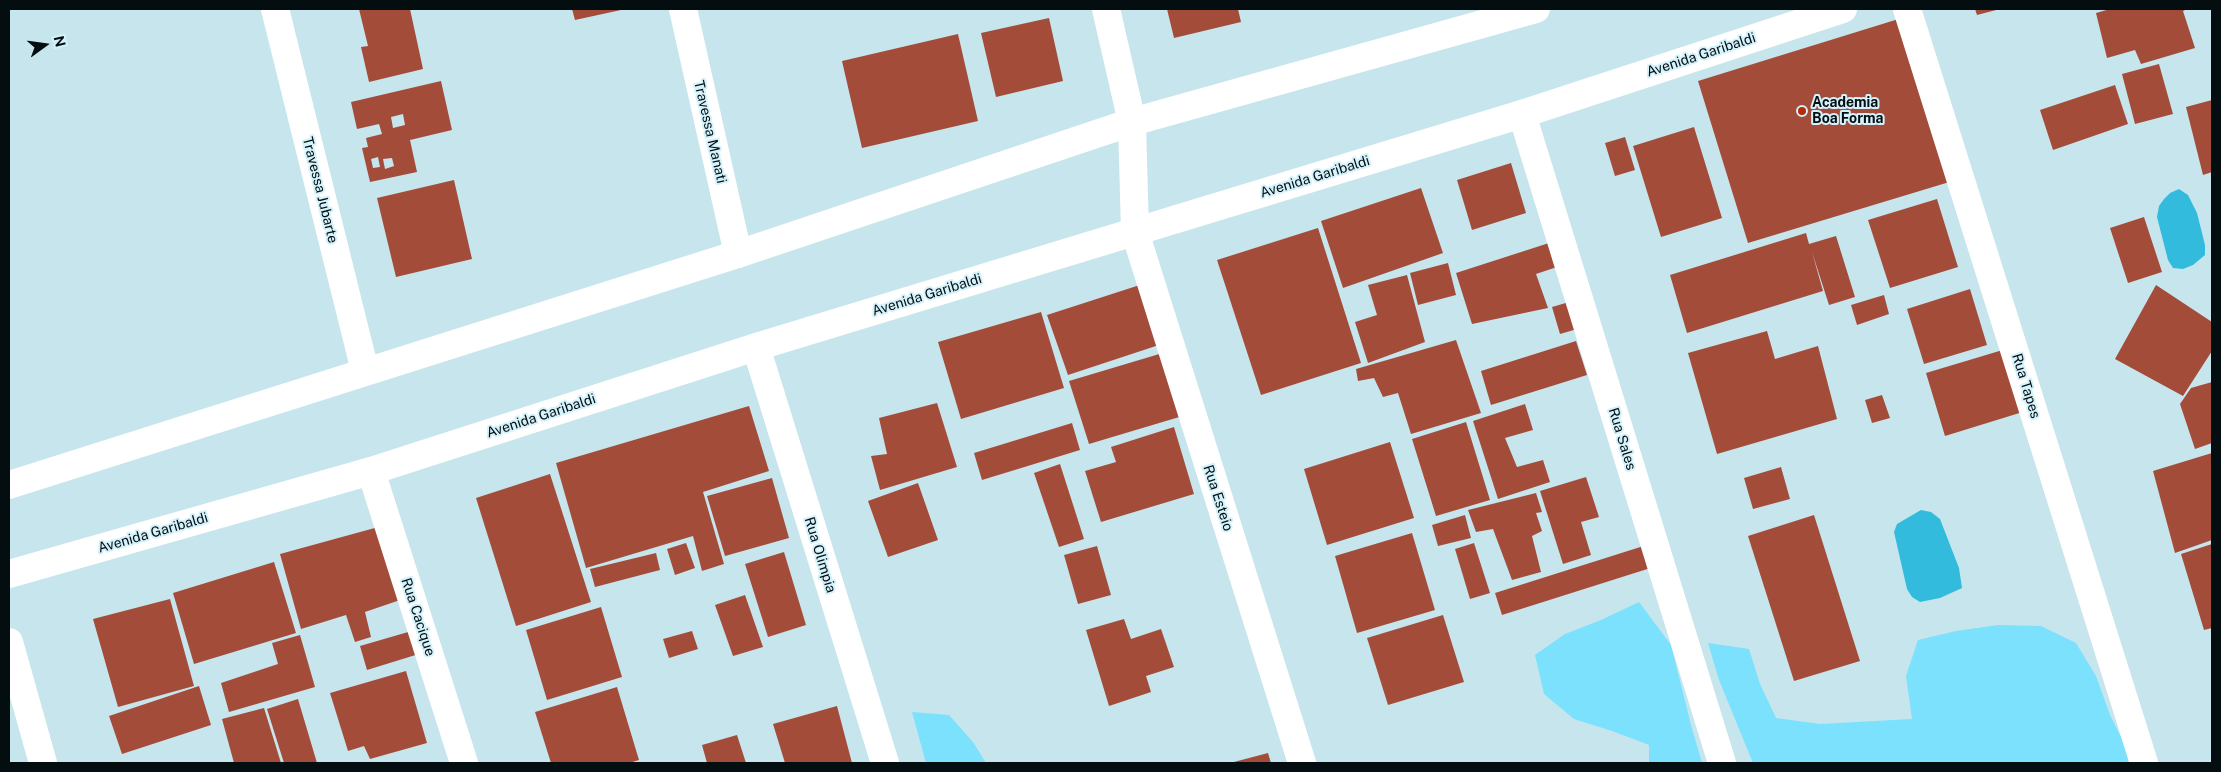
<!DOCTYPE html>
<html>
<head>
<meta charset="utf-8">
<style>
	body { margin:0 }
	#map { position:relative; width:2221px; height:772px; overflow:hidden; background:#c7e5ed; font-family:"Public Sans",sans-serif }
	canvas { display:block }
	.frame { position:absolute; inset:0; border:10px solid #040d10; pointer-events:none }
	.north { position:absolute; left:20px; top:20px; width:50px; height:50px; -webkit-text-stroke:4px #d4f2fb; paint-order:stroke; rotate:76deg; font-size:14px; font-weight:700; line-height:20px; text-align:center; color:#040d10 }
	.north::after { content:''; display:block; margin:auto; width:18px; height:22px; background:#040d10; clip-path:polygon(50% 0,100% 100%,50% 72%,0 100%) }
</style>
</head>
<body>
<div id="map">
<canvas width="2221" height="772"></canvas>
<div class="frame"></div>
<div class="north">N</div>
</div>
<script>
const g = document.querySelector('canvas').getContext('2d');
g.lineJoin = 'round';
function fill(path, color) {
  g.fillStyle = color;
  g.fill(path, 'evenodd');
}
function toPath(rows) {
  const path = new Path2D();
  for (const r of rows) {
    path.moveTo(r[0], r[1]);
    for (let i = 2; i < r.length; i += 2) path.lineTo(r[i], r[i + 1]);
  }
  return path;
}
function strokePath(path, color, width, dash) {
  g.strokeStyle = color;
  g.lineWidth = width;
  g.lineCap = dash ? 'butt' : 'round';
  g.setLineDash(dash || []);
  g.stroke(path);
}
function drawText(font, color, halo, rows, align = 'center') {
  g.font = font + ' "Public Sans",sans-serif';
  g.lineWidth = 4;
  g.setLineDash([]);
  g.textBaseline = 'middle';
  g.strokeStyle = halo;
  g.fillStyle = color;
  for (const [text, x, y, turn = 0] of rows) {
    g.save();
    g.translate(x, y);
    g.rotate((+turn || 0) * Math.PI / 180);
    g.textAlign = isNaN(turn) ? turn : align;
    if (halo) g.strokeText(text, 0, 0);
    g.fillText(text, 0, 0);
    g.restore();
  }
}
const green = toPath([
	[1639,602,1671,645,1691,725,1702,763,1649,763,1649,745,1612,731,1574,719,1544,694,1535,655,1565,634,1601,620],
	[1998,625,2041,626,2076,643,2096,676,2110,715,2129,753,2128,763,1753,763,1719,680,1708,643,1749,649,1760,684,1776,718,1820,724,1912,719,1906,676,1918,640,1956,631],
	[912,712,949,715,973,742,986,763,926,763]
]);
const water = toPath([
	[2179,189,2188,195,2197,213,2205,245,2205,255,2193,265,2183,269,2173,268,2168,260,2157,217,2159,206,2164,199,2170,193],
	[1921,510,1931,512,1940,519,1959,568,1962,588,1940,598,1920,602,1912,597,1907,589,1894,532,1897,524]
]);
const building = toPath([
	[359,9,410,9,423,69,369,82,361,47,368,46],
	[572,9,621,9,621,10,575,20],
	[1167,9,1238,9,1241,22,1174,38],
	[1975,9,2000,9,1977,15],
	[2110,9,2187,9,2183,11,2195,48,2141,64,2135,50,2107,58,2096,13],
	[1905,17,1956,180,1748,243,1698,81],
	[1049,18,1063,81,996,97,981,33],
	[958,34,978,121,862,148,842,61],
	[2159,64,2173,114,2135,124,2122,74],
	[441,81,452,130,410,140,417,172,370,182,362,148,368,147,366,138,382,134,379,124,357,129,351,102],
	[403,114,405,125,393,128,391,117],
	[378,157,380,167,373,168,371,159],
	[392,158,394,166,385,169,383,159],
	[2115,85,2128,124,2053,150,2040,110],
	[2212,100,2212,172,2203,175,2186,107],
	[1694,127,1722,218,1661,237,1633,146],
	[1625,137,1635,170,1615,176,1605,143],
	[1511,163,1526,213,1472,230,1457,180],
	[454,180,472,259,396,277,377,198],
	[1421,188,1443,253,1343,288,1321,221],
	[1937,199,1958,267,1890,288,1868,220],
	[2144,217,2162,272,2128,283,2110,228],
	[1318,228,1361,363,1261,395,1217,260],
	[1806,233,1809,244,1836,236,1855,297,1829,305,1812,252,1823,291,1687,333,1670,275],
	[1549,243,1557,267,1536,274,1548,308,1472,324,1456,273],
	[1448,263,1456,295,1418,305,1410,273],
	[1407,275,1425,342,1368,363,1355,322,1377,315,1368,285],
	[1146,283,1165,343,1068,375,1047,315],
	[2156,285,2212,322,2212,351,2183,396,2115,359],
	[1970,289,1987,345,1924,364,1907,309],
	[1884,295,1889,314,1857,325,1851,305],
	[1576,300,1584,327,1560,334,1552,307],
	[1041,312,1064,388,961,419,938,342],
	[1767,331,1775,359,1818,346,1837,419,1717,454,1688,353],
	[1456,340,1481,413,1411,434,1398,393,1383,397,1374,378,1358,381,1356,369],
	[1576,341,1587,375,1491,405,1481,371],
	[2006,349,2026,411,1945,436,1926,373],
	[1166,352,1186,415,1089,444,1069,381],
	[2212,382,2212,443,2195,449,2180,404,2191,388],
	[1882,395,1890,418,1872,423,1865,400],
	[937,403,957,467,880,490,871,456,887,454,879,418],
	[1525,404,1533,430,1505,438,1517,467,1543,460,1550,482,1498,499,1473,421],
	[749,406,769,471,703,492,724,564,702,571,693,536,586,568,556,463],
	[1466,422,1490,500,1436,516,1412,439],
	[1072,423,1080,450,982,480,974,453],
	[1174,427,1194,494,1101,522,1085,471,1116,462,1111,447],
	[1390,442,1414,518,1327,545,1304,469],
	[2212,453,2212,540,2175,553,2153,471],
	[1060,464,1084,539,1059,547,1034,473],
	[1781,467,1790,499,1753,509,1744,478],
	[550,474,591,602,516,626,476,498],
	[1586,477,1599,517,1581,522,1591,555,1563,564,1540,491],
	[772,478,789,538,725,556,707,496],
	[918,483,938,540,888,557,868,501],
	[1536,493,1542,512,1536,513,1542,531,1532,536,1541,572,1512,580,1493,529,1476,532,1468,510],
	[1465,515,1471,538,1438,546,1432,525],
	[1814,515,1860,661,1794,681,1748,536],
	[382,526,403,599,365,612,371,637,355,642,346,615,301,629,280,554],
	[1412,533,1435,610,1357,633,1335,556],
	[686,543,695,568,675,575,667,549],
	[1474,543,1490,593,1470,599,1455,549],
	[1653,543,1660,565,1502,615,1495,593],
	[2212,544,2212,628,2204,630,2181,554],
	[1097,546,1111,595,1078,604,1064,555],
	[784,552,806,625,768,637,745,564],
	[656,553,660,570,595,587,590,569],
	[274,562,296,633,194,664,173,593],
	[745,595,763,647,733,656,715,605],
	[170,599,194,686,118,707,93,619],
	[601,607,622,677,547,700,526,630],
	[1443,615,1464,682,1388,705,1367,638],
	[1124,619,1131,639,1161,629,1174,667,1146,676,1151,692,1109,706,1086,630],
	[415,630,422,653,367,670,360,646],
	[692,631,698,649,669,658,663,639],
	[300,635,315,687,229,712,221,683,278,664,272,643],
	[406,671,427,743,370,759,364,746,348,751,330,693],
	[199,686,211,725,122,754,109,716],
	[617,687,639,760,629,763,551,763,535,712],
	[298,699,317,763,284,763,267,709],
	[837,706,852,763,785,763,773,724],
	[264,708,281,763,234,763,222,719],
	[737,735,746,763,707,763,702,745],
	[1268,753,1271,763,1230,763]
]);
const minor = toPath([
	[275,9,365,371],
	[683,9,738,254],
	[1106,9,1132,122,1135,232,1302,763],
	[1907,9,2144,763],
	[1522,114,1722,763],
	[756,347,885,763],
	[371,471,464,763]
]);
const tertiary = toPath([
	[9,642,43,763]
]);
const secondary = toPath([
	[9,485,738,254,1132,122,1536,9],
	[9,574,371,471,756,347,1522,114,1843,9]
]);
const markers = [
	[1802,111,5,"#b62a0c"]
];
const streetNames = [
	["Avenida Garibaldi",1701,55,-18],
	["Travessa Manati",710,132,77],
	["Avenida Garibaldi",1315,177,-17],
	["Travessa Jubarte",320,190,76],
	["Avenida Garibaldi",927,295,-17],
	["Rua Tapes",2026,386,73],
	["Avenida Garibaldi",541,416,-18],
	["Rua Sales",1622,439,73],
	["Rua Esteio",1218,498,72],
	["Avenida Garibaldi",153,533,-16],
	["Rua Olimpia",820,555,73],
	["Rua Cacique",418,617,72]
];
const poiNames = [
	["Academia",1812,103],
	["Boa Forma",1812,119]
];
fill(green, '#7be1fd');
fill(water, '#32bbdc');
fill(building, '#a44c3a');
strokePath(minor, '#fff', 28);
strokePath(tertiary, '#fff', 28);
strokePath(secondary, '#fff', 28);
for (const [x, y, r, color] of markers) {
  const dot = new Path2D();
  dot.arc(x, y, r, 0, 2 * Math.PI);
  g.fillStyle = color;
  g.fill(dot);
  strokePath(dot, '#d4f2fb', 2);
}
drawText('14px', '#040d10', '#d4f2fb', streetNames);
drawText('bold 14px', '#040d10', '#d4f2fb', poiNames, 'left');
</script>
</body>
</html>
